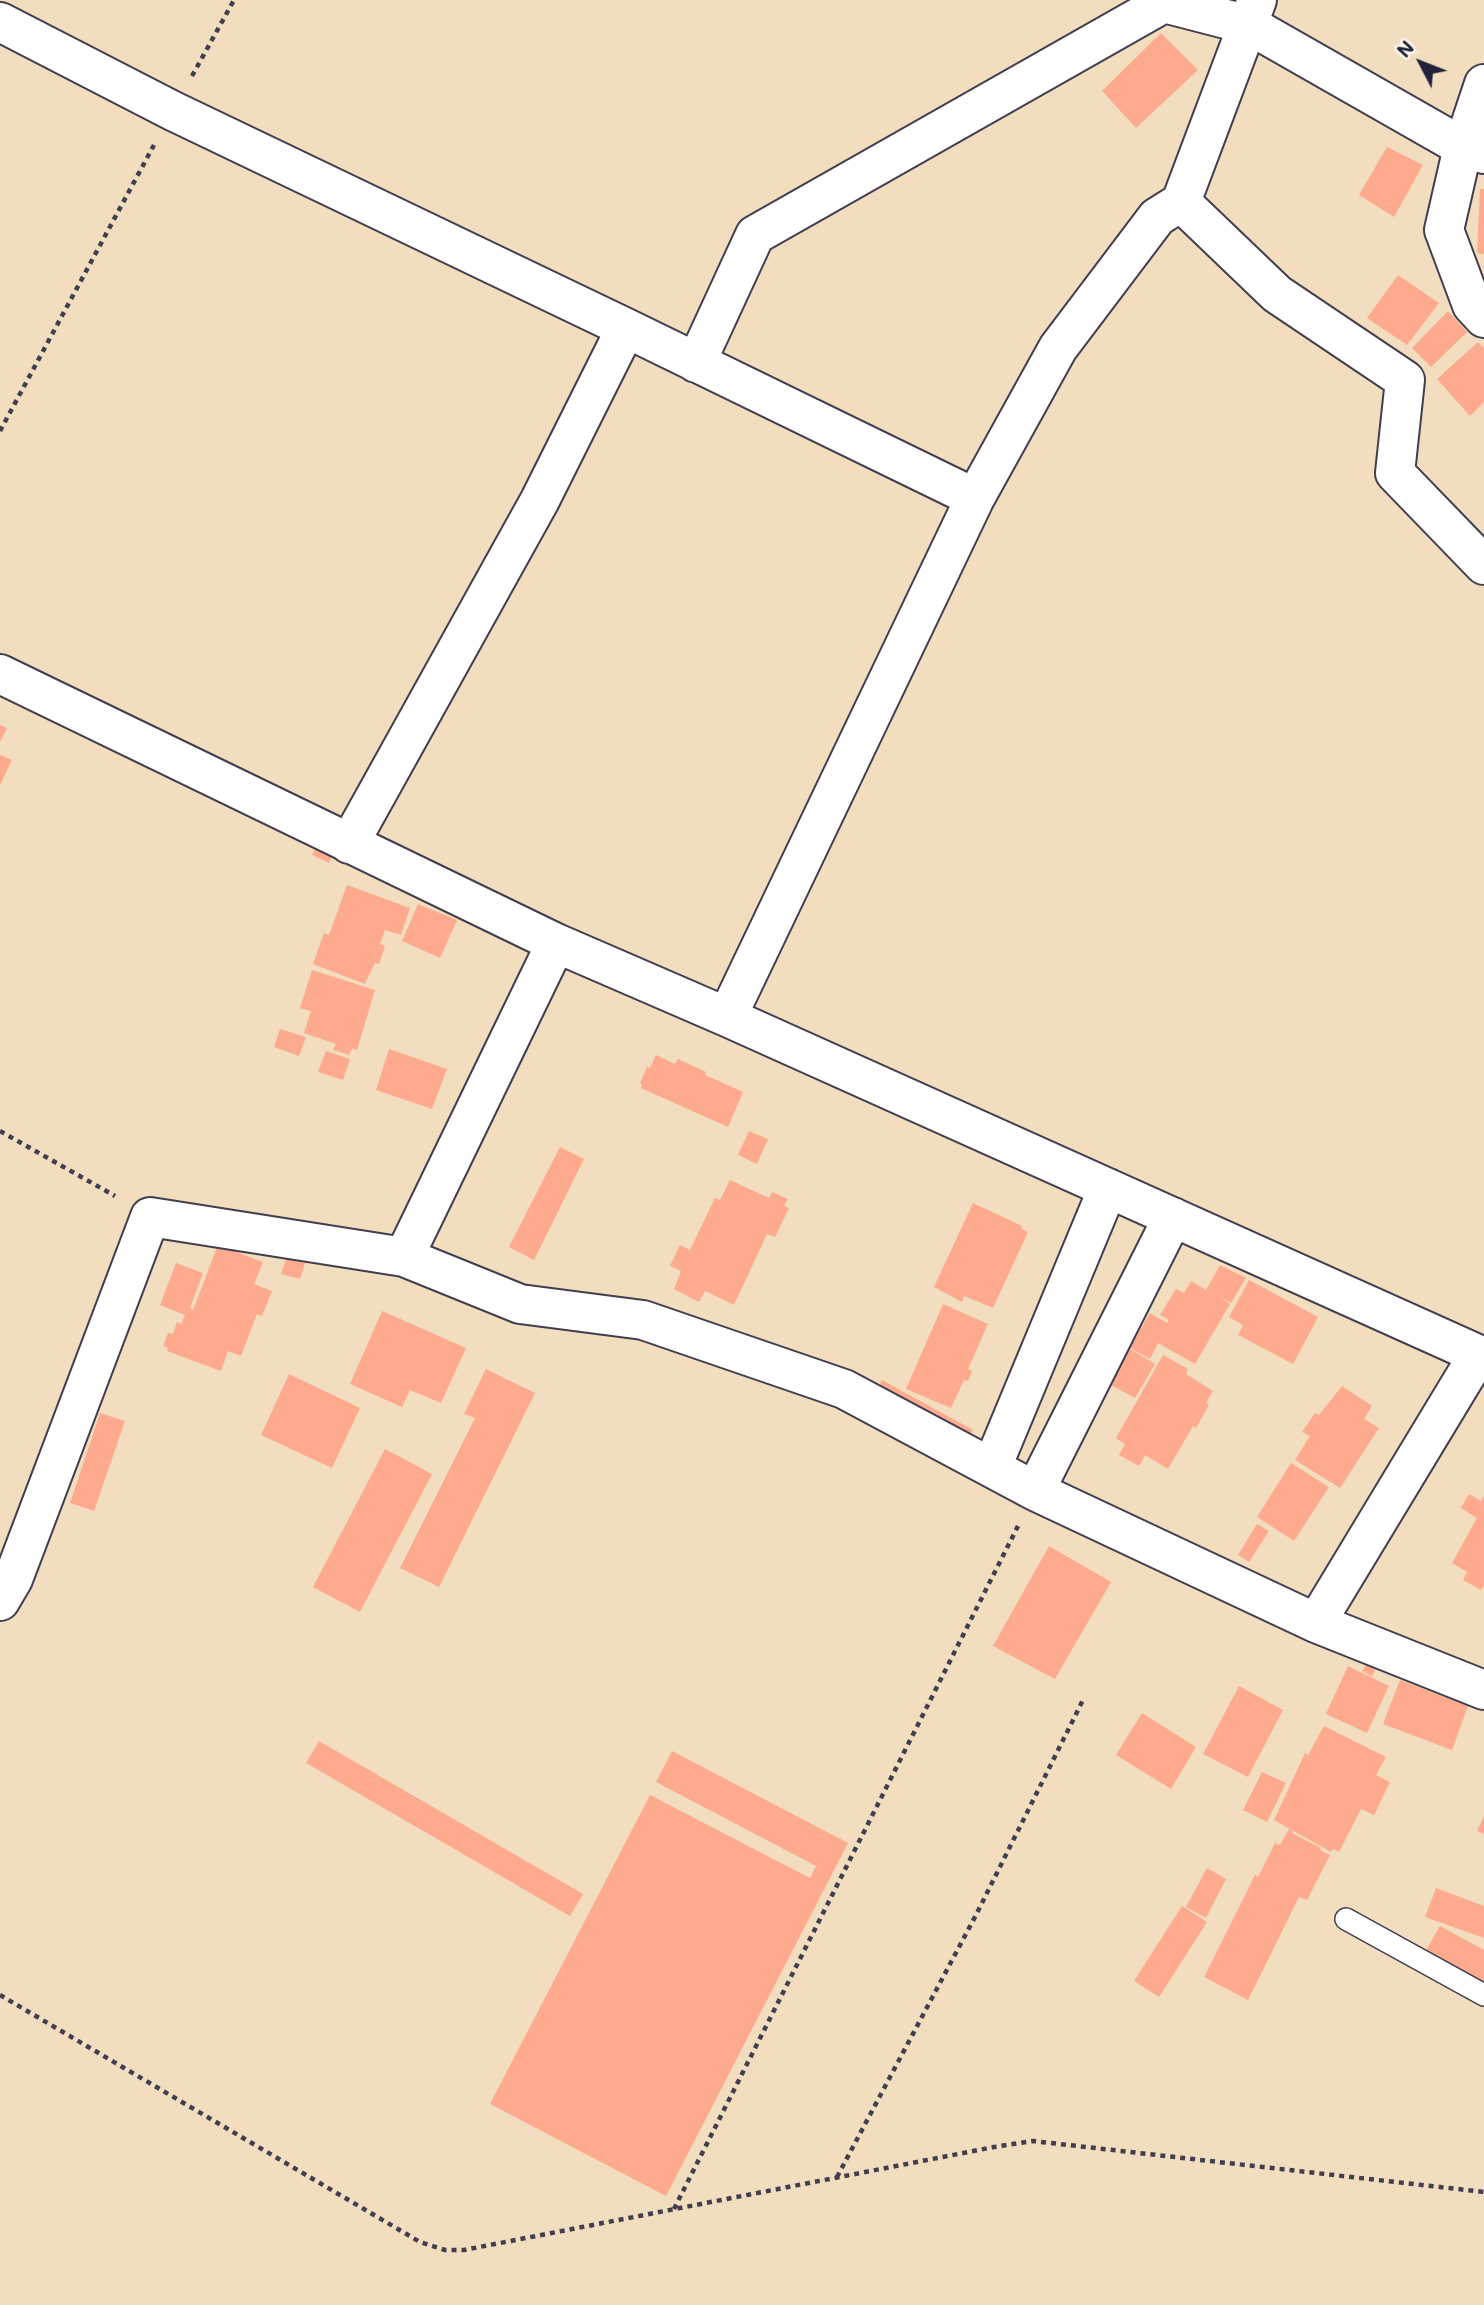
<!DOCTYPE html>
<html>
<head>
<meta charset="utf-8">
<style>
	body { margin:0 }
	#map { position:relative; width:1484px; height:2305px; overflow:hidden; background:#f2ddbf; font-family:Mali,sans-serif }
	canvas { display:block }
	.north { position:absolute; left:1386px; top:28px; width:70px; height:70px; -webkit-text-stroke:5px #fbf7ec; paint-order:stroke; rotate:312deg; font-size:19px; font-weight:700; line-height:28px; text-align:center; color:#22223b }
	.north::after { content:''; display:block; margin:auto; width:24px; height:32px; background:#22223b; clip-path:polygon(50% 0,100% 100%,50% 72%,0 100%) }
</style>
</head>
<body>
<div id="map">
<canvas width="1484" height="2305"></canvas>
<div class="north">N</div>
</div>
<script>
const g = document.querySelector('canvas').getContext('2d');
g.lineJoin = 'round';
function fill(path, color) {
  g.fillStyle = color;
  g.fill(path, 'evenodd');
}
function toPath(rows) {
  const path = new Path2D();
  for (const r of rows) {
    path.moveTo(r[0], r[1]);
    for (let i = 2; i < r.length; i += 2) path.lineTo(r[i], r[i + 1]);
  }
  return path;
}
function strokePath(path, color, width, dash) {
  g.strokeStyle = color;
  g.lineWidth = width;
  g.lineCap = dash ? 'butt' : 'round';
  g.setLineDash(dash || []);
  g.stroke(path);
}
const building = toPath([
	[1161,33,1198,70,1136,128,1102,91],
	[1387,147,1423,165,1394,217,1359,195],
	[1480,189,1484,189,1484,254,1477,253],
	[1398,275,1439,303,1407,345,1367,318],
	[1448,311,1467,332,1431,367,1412,348],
	[1478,342,1484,348,1484,402,1470,416,1437,379],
	[0,725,7,728,0,742],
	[0,755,12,760,0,785],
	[316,847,332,855,329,863,312,855],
	[347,885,410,908,401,935,385,930,380,944,385,946,379,964,375,963,365,984,313,964,324,933,329,935],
	[418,904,457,920,440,958,402,941],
	[312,970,375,990,357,1050,352,1048,349,1055,333,1050,336,1044,304,1033,311,1011,300,1008],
	[280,1029,306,1037,299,1056,274,1047],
	[389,1049,447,1069,432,1109,376,1090],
	[326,1051,350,1059,343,1080,318,1072],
	[656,1055,675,1064,678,1059,706,1072,705,1075,743,1092,728,1127,641,1088,642,1085,640,1083,647,1067,650,1068],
	[749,1131,768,1139,757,1164,738,1155],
	[560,1147,584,1159,534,1260,509,1247],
	[730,1180,769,1198,772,1192,788,1199,784,1206,789,1208,775,1237,767,1234,734,1305,705,1291,699,1302,674,1289,681,1271,670,1266,680,1245,690,1250,715,1198,720,1200],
	[973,1203,1022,1226,1021,1229,1028,1232,993,1308,964,1296,962,1302,934,1287],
	[218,1245,263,1262,254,1284,272,1291,262,1316,257,1314,241,1356,228,1351,221,1371,167,1351,168,1348,163,1346,168,1333,173,1334,177,1322,181,1324,185,1315,160,1305,176,1263,203,1273,190,1308,193,1310],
	[289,1251,307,1257,300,1279,281,1274],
	[1220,1265,1246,1278,1231,1303,1219,1296,1230,1304,1195,1364,1158,1343,1150,1359,1130,1348,1150,1313,1167,1323,1169,1320,1160,1315,1176,1289,1184,1293,1191,1281,1206,1290],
	[1249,1280,1318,1317,1293,1364,1238,1335,1243,1325,1229,1317],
	[943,1304,988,1324,968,1369,972,1371,968,1381,964,1380,951,1408,906,1389],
	[382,1311,466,1348,441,1403,410,1390,402,1407,350,1384],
	[1127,1347,1155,1364,1135,1398,1107,1383],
	[1163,1355,1188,1369,1186,1374,1213,1391,1206,1403,1209,1405,1196,1428,1193,1426,1168,1469,1145,1455,1139,1466,1119,1455,1125,1444,1116,1438],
	[486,1369,535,1393,439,1587,400,1568,475,1418,464,1414],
	[289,1374,360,1408,332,1468,261,1435],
	[882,1380,973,1430,968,1439,877,1390],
	[1342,1386,1372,1406,1364,1419,1379,1428,1340,1488,1295,1460,1310,1436,1302,1432,1315,1413,1319,1415],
	[100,1413,125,1421,94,1511,70,1503],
	[385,1449,432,1474,360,1612,313,1587],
	[1291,1463,1329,1487,1294,1541,1257,1517],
	[1469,1494,1481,1501,1484,1496,1484,1585,1481,1590,1463,1580,1467,1572,1452,1563,1477,1518,1461,1508],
	[1257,1524,1269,1531,1249,1562,1238,1555],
	[1049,1546,1111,1582,1055,1679,993,1646],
	[1368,1661,1377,1666,1372,1676,1362,1671],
	[1348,1666,1389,1686,1367,1733,1326,1714],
	[1400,1680,1468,1706,1452,1750,1383,1724],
	[1239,1686,1283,1710,1248,1777,1203,1754],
	[1142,1713,1196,1747,1171,1789,1116,1755],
	[1324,1726,1386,1757,1376,1775,1390,1782,1374,1815,1361,1809,1339,1852,1333,1849,1331,1852,1274,1820,1305,1753,1308,1755],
	[319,1741,583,1894,570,1916,306,1763],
	[672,1751,848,1843,666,2196,490,2104,650,1795,810,1878,816,1866,656,1782],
	[1262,1772,1286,1783,1267,1822,1243,1810],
	[1484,1816,1484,1834,1477,1831],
	[1289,1829,1293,1831,1292,1833,1321,1848,1320,1850,1330,1855,1307,1900,1299,1897,1248,2000,1204,1977,1255,1875,1258,1877,1275,1843,1280,1845],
	[1207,1868,1226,1879,1206,1918,1186,1907],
	[1436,1888,1484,1906,1484,1938,1425,1917],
	[1182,1906,1207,1922,1159,1997,1134,1981],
	[1440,1926,1484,1950,1484,1984,1425,1952]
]);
const path = toPath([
	[192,76,234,0],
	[0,431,154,145],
	[0,1131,115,1196],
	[0,1995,420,2242,445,2250,464,2250,994,2147,1033,2141,1484,2192],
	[837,2177,976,1915,1084,1698],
	[674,2209,1018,1526]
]);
const service = toPath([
	[1346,1919,1484,1995]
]);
const minor = toPath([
	[0,22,173,111,626,328,975,498],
	[1484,84,1463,147,1444,230,1472,305,1484,318],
	[1181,202,1277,294,1405,380,1395,473,1484,565],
	[696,363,755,235,1164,3,1249,25,1463,147,1484,154],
	[0,674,556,943,727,1017,1484,1357],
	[349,844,540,500,626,328],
	[556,943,404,1257,520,1304,643,1320,844,1389,1035,1491,1316,1623,1484,1690],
	[727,1017,975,498,1058,348,1157,217,1181,202,1257,0],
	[992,1467,1108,1188],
	[1035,1491,1173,1217],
	[0,1601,13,1579,150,1217,404,1257],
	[1316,1623,1478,1355]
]);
fill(building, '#fdaa8e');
strokePath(service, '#413e4f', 24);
strokePath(minor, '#413e4f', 42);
strokePath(path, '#413e4f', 4.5, [5, 5]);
strokePath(service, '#fff', 21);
strokePath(minor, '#fff', 38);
</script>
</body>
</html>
